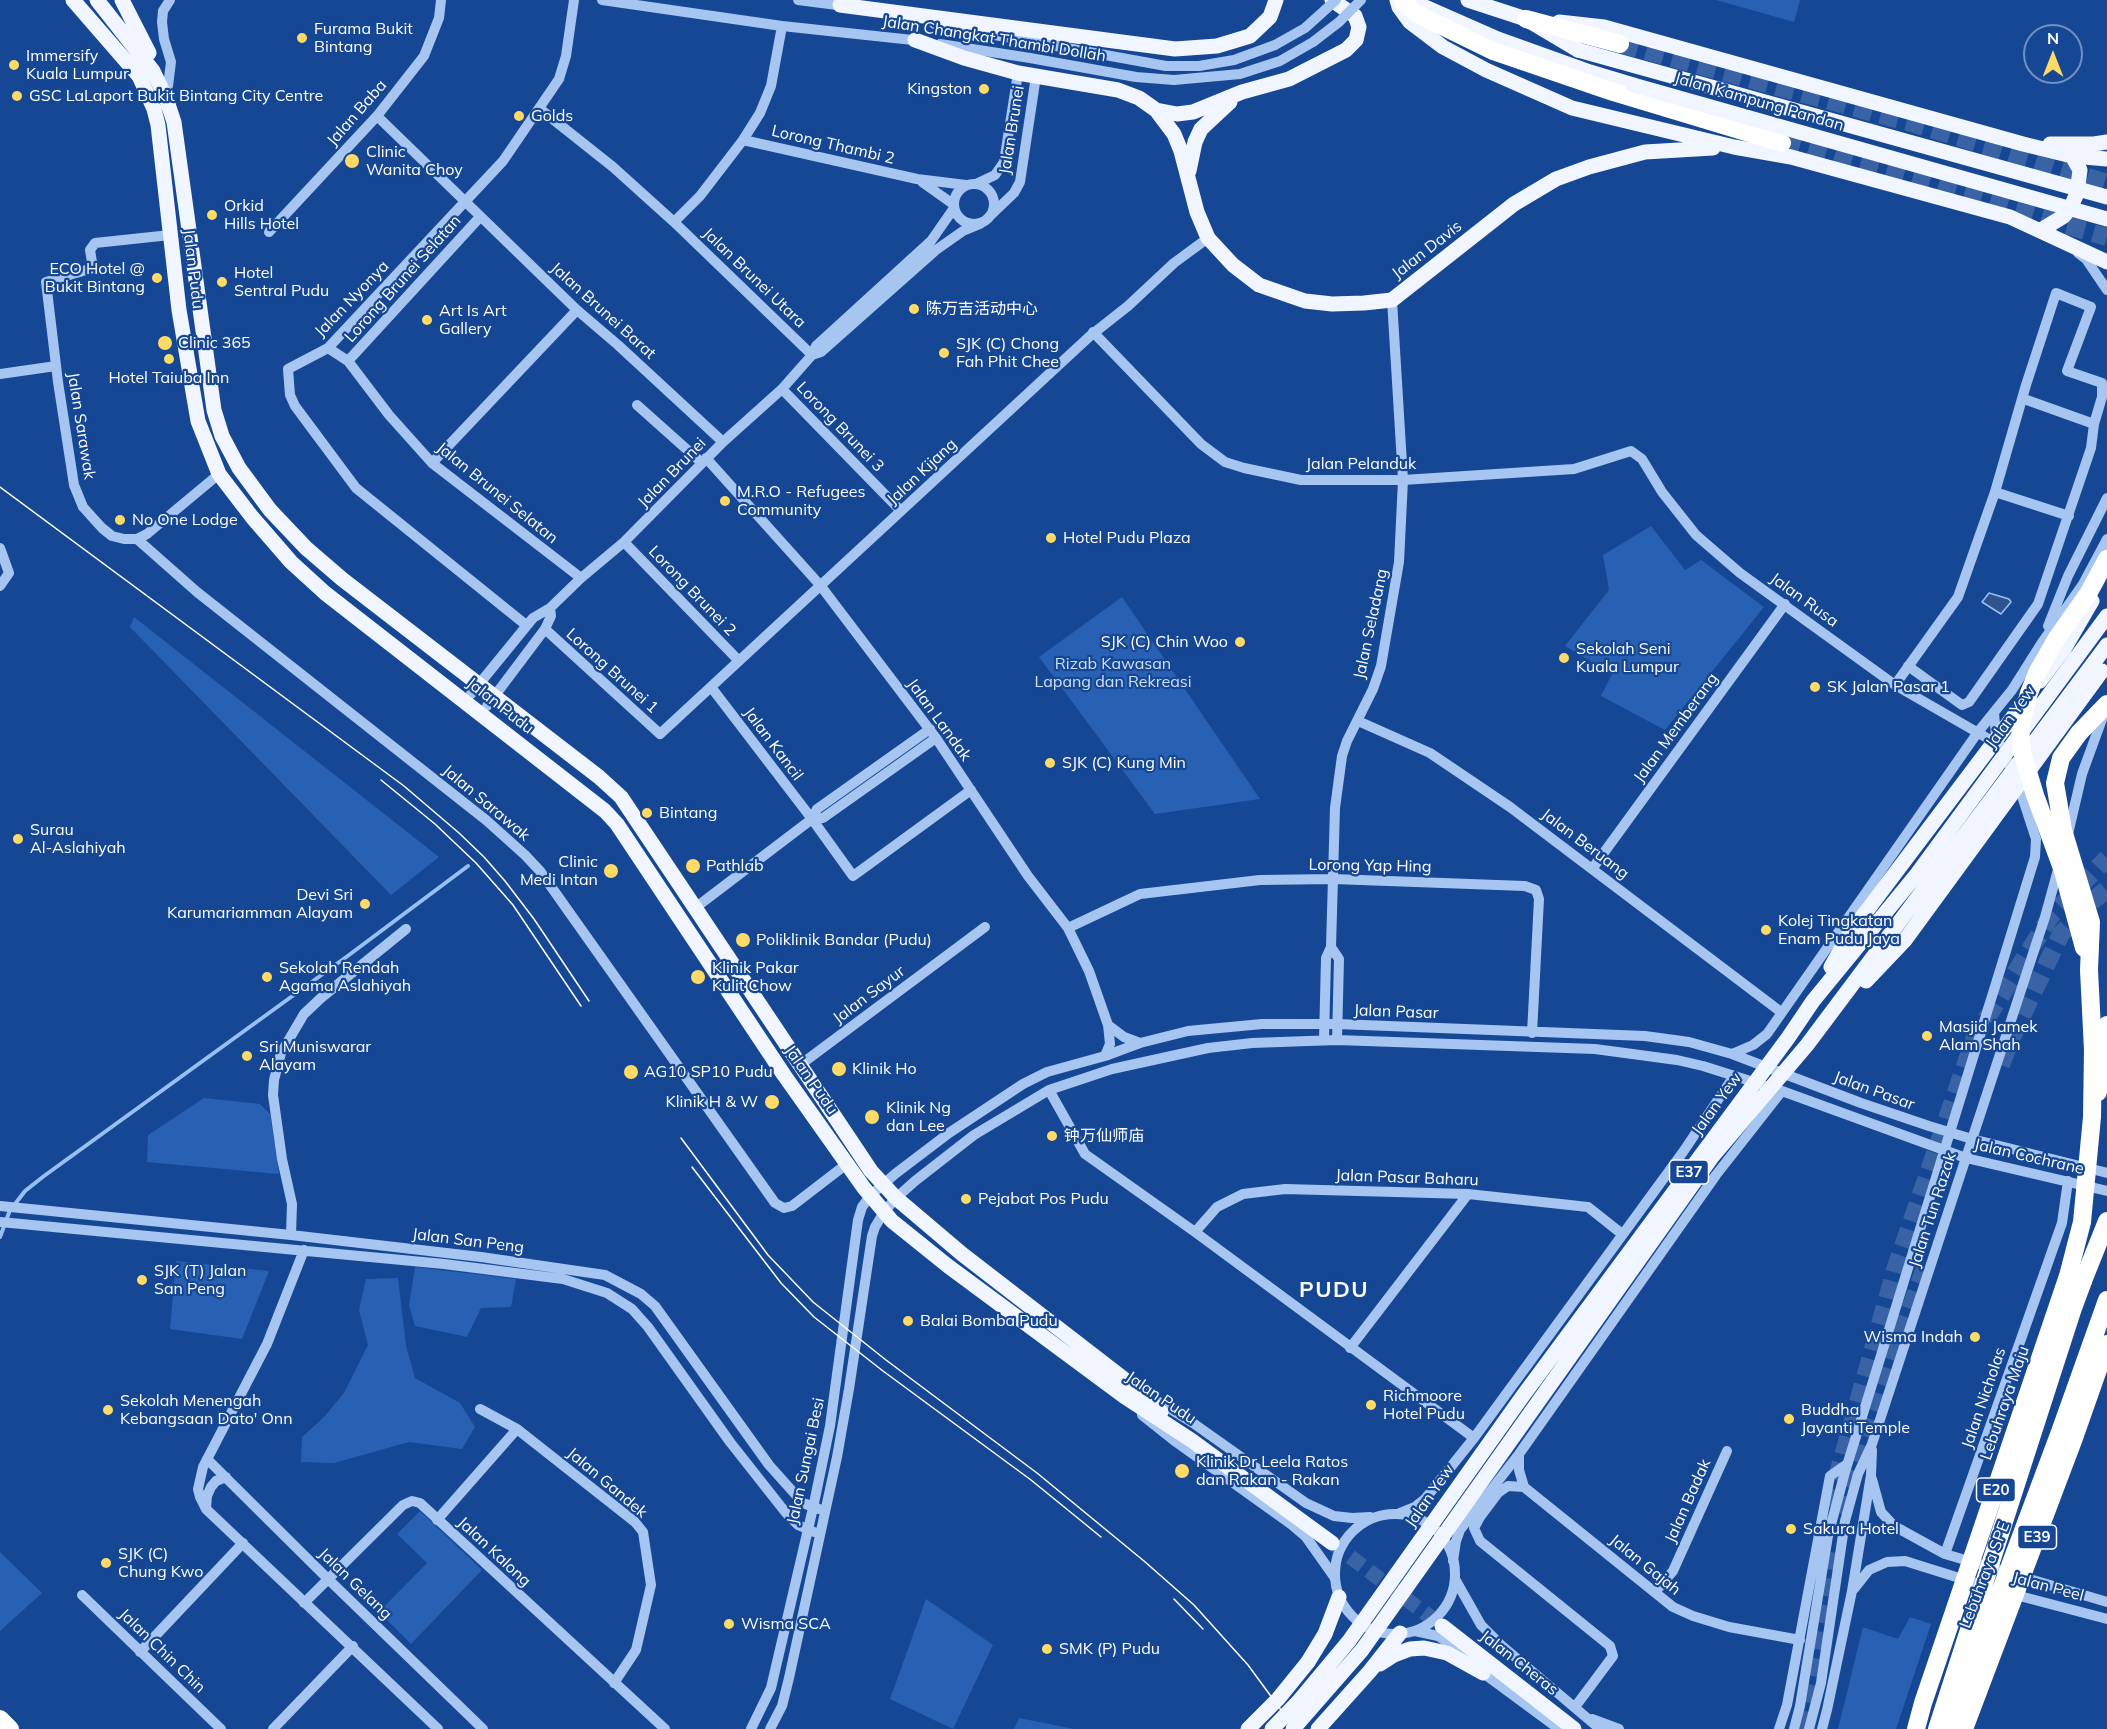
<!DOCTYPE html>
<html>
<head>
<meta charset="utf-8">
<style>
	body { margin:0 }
	#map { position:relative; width:2107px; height:1729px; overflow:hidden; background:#164794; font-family:Mulish,sans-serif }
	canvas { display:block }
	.north { position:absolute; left:2023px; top:24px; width:60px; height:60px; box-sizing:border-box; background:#164794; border:2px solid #7391bf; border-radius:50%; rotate:0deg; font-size:16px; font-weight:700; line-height:24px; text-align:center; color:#fff }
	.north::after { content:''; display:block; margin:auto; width:21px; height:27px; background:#ffda66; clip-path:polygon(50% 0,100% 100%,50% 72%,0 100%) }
</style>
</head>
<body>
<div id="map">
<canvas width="2107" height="1729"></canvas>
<div class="north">N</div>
</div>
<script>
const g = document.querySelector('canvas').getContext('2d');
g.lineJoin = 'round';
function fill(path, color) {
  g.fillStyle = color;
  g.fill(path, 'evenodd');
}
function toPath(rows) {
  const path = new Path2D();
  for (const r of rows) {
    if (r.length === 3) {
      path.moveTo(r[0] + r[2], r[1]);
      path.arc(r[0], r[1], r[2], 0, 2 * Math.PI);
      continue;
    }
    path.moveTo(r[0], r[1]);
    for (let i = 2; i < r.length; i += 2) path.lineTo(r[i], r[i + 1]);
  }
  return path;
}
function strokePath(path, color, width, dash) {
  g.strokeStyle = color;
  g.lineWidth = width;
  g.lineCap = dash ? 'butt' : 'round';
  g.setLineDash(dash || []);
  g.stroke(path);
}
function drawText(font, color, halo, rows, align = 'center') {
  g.font = font + ' Mulish,"Noto Sans SC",sans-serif';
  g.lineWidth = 4.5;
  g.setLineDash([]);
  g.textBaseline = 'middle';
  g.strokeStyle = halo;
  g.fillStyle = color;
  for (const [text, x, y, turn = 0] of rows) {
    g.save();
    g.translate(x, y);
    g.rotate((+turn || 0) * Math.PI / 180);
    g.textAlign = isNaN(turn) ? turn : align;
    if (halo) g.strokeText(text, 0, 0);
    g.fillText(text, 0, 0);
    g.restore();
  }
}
const green = toPath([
	[1716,0,1800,0,1794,22],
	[1651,526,1685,570,1701,560,1764,607,1665,730,1601,696,1612,674,1565,646,1609,590,1603,555],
	[1122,597,1260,799,1155,814,1039,657],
	[134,617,439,857,391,895,130,627],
	[204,1098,260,1104,270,1114,279,1174,147,1162,148,1135],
	[176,1261,269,1271,242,1339,170,1329],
	[415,1267,516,1279,511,1307,481,1308,467,1337,415,1326,409,1305],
	[398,1278,406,1346,415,1378,460,1403,475,1427,462,1449,409,1442,334,1463,301,1462,302,1437,324,1417,344,1393,368,1345,359,1310,366,1279],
	[420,1511,482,1570,411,1644,379,1612,427,1563,397,1534],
	[0,1552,42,1593,0,1631],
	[926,1599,993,1645,953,1729,890,1699],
	[1910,1617,1931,1624,1896,1729,1838,1729,1863,1627,1898,1639],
	[1019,1718,1074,1729,1014,1729]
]);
const water = toPath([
	[1989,593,2009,599,2011,602,2001,614,1982,602,1989,593]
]);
const stream = toPath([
	[15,1204,25,1191,44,1176,349,955,468,866],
	[0,1237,10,1210]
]);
const majorTunnel = toPath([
	[1332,1543,1442,1626]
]);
const highwayTunnel = toPath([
	[1620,44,1918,125,2107,183],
	[1782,143,2107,237],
	[2001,1065,2011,1039,2061,934,2090,903,2107,889],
	[1843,1514,1851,1475,1926,1265],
	[1824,1533,1837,1477,1896,1267,1975,1037,2051,916,2107,858],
	[1802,1729,1836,1553]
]);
const minor = toPath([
	[602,0,782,26,922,41],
	[798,0,845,6],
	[934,24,1166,66,1199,66,1234,60,1275,45],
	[940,44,1030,58,1136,77,1174,80],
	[168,86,171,62,164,39,162,22,163,11,170,0],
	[540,109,613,167,674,222,812,355],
	[377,116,577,310,618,345,723,442],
	[743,140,917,179,966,185],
	[922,182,953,204],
	[974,204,20],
	[976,184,995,175,1004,162,1018,73],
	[991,215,1014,193,1020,182,1036,76],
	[674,222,700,196,743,140,760,113,771,86,782,26],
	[269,232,377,116,424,56,439,18,441,0],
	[170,235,95,243,90,250,93,268,46,282,58,382,74,485,83,507,102,528,112,536,124,539,137,539,147,534,219,474],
	[2078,253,2086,259,2107,290],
	[1093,332,1201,444,1225,462,1244,468,1301,480,1403,480,1574,469,1631,451,1642,459,1662,492,1696,535,1740,573,1895,685,2001,746],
	[328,348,348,361,389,415,432,463,581,578],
	[812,355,821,352,936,250,963,231,980,224],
	[348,361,480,217],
	[0,374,56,366],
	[782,389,901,511],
	[637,405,702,463],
	[706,458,820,585,936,738,1028,876,1068,928,1089,971,1108,1025,1110,1044,1105,1056],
	[432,463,577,310],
	[1995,492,2069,516],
	[137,539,197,592,486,820,525,855,540,871,775,1203,784,1208,792,1206,848,1163],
	[624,542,739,661],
	[0,548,9,573,0,586],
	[526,625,356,488,295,406,290,395,288,369,328,348,503,161,559,79,566,56,574,0],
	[2048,626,2068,576,2107,498],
	[545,629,660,734,1090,336,1128,306,1174,263,1208,238],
	[1908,666,1962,705,1969,702,2038,604,2091,448,2094,424,2024,399],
	[1895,685,1958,597,1995,492,2026,385,2056,293,2091,307,2067,371,2102,383,2102,397,2094,424],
	[711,687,812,819,853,876,971,790],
	[471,694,533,618,550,608,581,578,624,542,723,442,782,389,812,355,816,346,931,241,954,208],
	[487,706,545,629,551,616,550,608],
	[1358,721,1430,753,1510,807,1781,1012],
	[812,819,823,818,936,738],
	[2068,834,2082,774,2105,711],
	[1592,869,1785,604],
	[695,908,812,819,817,809,930,729],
	[1068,928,1140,894,1260,880,1333,879,1525,886,1536,890,1539,899,1532,1033],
	[1331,947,1339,959,1337,1040],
	[1108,1025,1124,1037,1140,1043],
	[1324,1040,1326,958,1331,947,1335,808,1342,756,1347,741,1373,689,1381,666,1399,562,1403,480,1392,300],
	[1732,1054,1753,1045,1767,1034,1978,732,2012,690,2043,641,2083,584,2107,539],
	[800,1065,985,927],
	[1049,1090,1085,1154,1195,1232,1474,1438],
	[0,1206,291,1235,481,1257,605,1275,641,1294,655,1306,769,1465,803,1503,819,1509],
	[0,1222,444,1264,563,1279,607,1293,632,1309,648,1327,730,1442,786,1513,798,1525,814,1532],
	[1195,1232,1217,1207,1243,1194,1285,1189,1468,1194,1588,1207,1622,1234],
	[291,1235,292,1204,282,1159,273,1095,274,1080,281,1053,304,1014,321,998,406,929],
	[304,1250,267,1344,203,1467,198,1489,200,1497,206,1509,438,1729],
	[1350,1348,1468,1194],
	[1154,1399,1193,1423,1306,1503,1334,1516,1352,1518,1370,1517],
	[480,1409,517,1429,635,1522,643,1532,651,1585,636,1650,614,1683],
	[1142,1415,1176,1442,1292,1525,1306,1537,1335,1578],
	[1519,1454,1519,1470,1524,1487],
	[207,1459,328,1579,483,1729],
	[1872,1479,1881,1512,1894,1526,1945,1554,2107,1602],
	[1524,1487,1508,1486,1498,1493,1480,1517,1474,1528,1480,1541,1610,1646,1613,1656,1575,1707],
	[1524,1487,1673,1607,1693,1616,1729,1627,1800,1640],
	[206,1508,207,1496,211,1487,216,1481,226,1477],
	[1400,1513,1415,1507,1425,1499,1474,1438,1683,1152,1734,1076],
	[1395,1574,60],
	[437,1520,517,1429],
	[1945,1554,2062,1223,2068,1181],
	[1453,1561,1456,1541,1460,1530,1519,1454,1716,1175,1782,1091],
	[1455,1579,1481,1625,1501,1645,1600,1729],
	[1854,1589,1869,1570,1887,1562,1905,1561,1988,1587],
	[1655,1592,1673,1571,1727,1451],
	[2012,1594,2107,1619],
	[82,1595,221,1729],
	[304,1603,403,1505,412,1501,420,1503,665,1729],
	[1415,1631,1438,1636,1449,1643,1483,1673,1559,1729],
	[140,1652,243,1543],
	[1592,1719,1619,1729],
	[273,1729,353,1646],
	[751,1729,771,1688,813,1508,830,1426,858,1220,862,1207,870,1196,895,1174,949,1133,1023,1084,1047,1072,1105,1056,1140,1043,1188,1031,1262,1024,1337,1024,1645,1036,1689,1042,1732,1054,1861,1103,1929,1126,1972,1139,2107,1173],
	[770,1729,782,1706,789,1678,837,1457,849,1389,872,1236,875,1227,884,1212,896,1198,915,1181,974,1135,1049,1090,1112,1069,1208,1048,1252,1043,1337,1040,1595,1049,1677,1060,1703,1066,1782,1091,1966,1158,2107,1191],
	[1779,1729,1787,1705,1830,1476,1847,1464],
	[1794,1729,1800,1706,1828,1536,1845,1472,2035,857,2036,839,2018,784,1996,736,1994,713],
	[1809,1729,1821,1683,1845,1521,1858,1474,1872,1444,2045,917,2059,866],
	[1822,1729,1827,1710,1852,1591,1871,1475,1872,1450]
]);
const major = toPath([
	[73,0,139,76,154,109,158,125,179,310,198,421,219,474,252,517,291,562,325,593,605,811,617,824,784,1075,864,1188,892,1221,948,1266,1125,1397,1191,1440,1332,1543],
	[97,0,153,71,166,98,174,122,214,410,222,436,239,468,270,510,306,548,342,579,599,777,621,797,871,1171,896,1198,962,1254,1133,1386,1161,1412],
	[122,0,149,53],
	[1397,0,1399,7,1410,22,1443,47,1486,70,1572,108,1734,147,1791,157,2010,217,2107,262],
	[1409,0,1498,39,1590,72,1633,85],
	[1468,0,1526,19,1578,50],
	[840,5,1175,49,1217,46,1250,36,1270,17,1276,0],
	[1559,22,1604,27,2023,144,2072,156,2107,159],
	[915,40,964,58,1018,73,1118,90,1139,98,1156,110,1177,114,1193,112,1242,92,1289,79,1346,50,1356,40,1359,27,1355,16,1332,0],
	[1156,110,1174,134,1181,151,1197,212,1208,238,1233,265,1259,285,1305,301,1332,304,1364,303,1392,300,1514,204,1556,179,1589,167,1645,152,1713,148],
	[2050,144,2094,144,2107,142],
	[1189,171,1195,142,1201,129,1230,102],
	[2041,230,2064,216,2071,207,2077,193,2080,170,2072,156],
	[1442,1626,1574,1729],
	[1308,1662,1325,1634,1339,1597],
	[1380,1664,1394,1655,1410,1649,1424,1648,1447,1653,1483,1673],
	[1318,1729,1370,1671,1400,1633]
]);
const highway = toPath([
	[1402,0,1415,13,1493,51,1613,92,1782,143],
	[1526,19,1620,44],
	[2098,1092,2107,1025],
	[2083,1281,2107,1221],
	[0,1719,10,1729]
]);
const tram = toPath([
	[0,487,404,786,459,833,484,857,505,881,534,919,589,1001],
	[381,780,435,824,476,863,513,905,581,1006],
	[681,1138,768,1255,813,1302,886,1360,1037,1473,1144,1561,1194,1605,1248,1665,1295,1729],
	[692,1167,781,1283,814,1317,883,1371,1031,1480,1101,1537],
	[1174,1599,1203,1629]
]);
const minorBridge = toPath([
	[1275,45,1305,28,1336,0],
	[1174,80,1240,74,1280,61,1313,42,1339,22,1361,0]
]);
const majorBridge = toPath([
	[1578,50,2107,197],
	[1633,85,2107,219],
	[2040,681,2064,649,2092,601],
	[1831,967,1850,933,2025,701],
	[1866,981,1905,940,2102,671],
	[1248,1729,1278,1699,1308,1662],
	[1272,1729,1298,1702,1349,1641,1522,1397,1788,1038,1813,1001,1917,874,2107,616],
	[1293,1729,1362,1650,1712,1157,1807,1045,2107,645]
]);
const highwayBridge = toPath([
	[2084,948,2063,871,2035,795,2022,752,2020,727,2029,693,2037,673,2057,638,2088,594,2107,559],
	[1916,1729,1923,1703,2068,1276,2082,1222,2092,1117,2093,1050,2089,970,2091,922,2063,830,2055,783,2061,758,2079,733,2107,704],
	[1937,1729,2073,1308,2083,1281],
	[1949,1729,2060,1432,2107,1300],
	[1964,1729,2074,1438,2107,1344]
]);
const markers = [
	[302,38,6,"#ffda66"],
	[14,65,6,"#ffda66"],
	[984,89,6,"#ffda66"],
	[17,96,6,"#ffda66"],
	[519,116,6,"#ffda66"],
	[352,161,8,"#ffda66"],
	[212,215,6,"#ffda66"],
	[157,278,6,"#ffda66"],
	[222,282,6,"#ffda66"],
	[914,309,6,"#ffda66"],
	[427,320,6,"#ffda66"],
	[165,343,8,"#ffda66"],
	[944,353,6,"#ffda66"],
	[169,359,6,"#ffda66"],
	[725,501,6,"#ffda66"],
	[120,520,6,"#ffda66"],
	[1051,538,6,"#ffda66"],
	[1240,642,6,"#ffda66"],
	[1564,658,6,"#ffda66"],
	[1815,687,6,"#ffda66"],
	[1050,763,6,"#ffda66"],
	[647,813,6,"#ffda66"],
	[18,839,6,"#ffda66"],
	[693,866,8,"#ffda66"],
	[611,871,8,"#ffda66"],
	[365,904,6,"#ffda66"],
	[1766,930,6,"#ffda66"],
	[743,940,8,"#ffda66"],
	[267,977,6,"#ffda66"],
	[698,977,8,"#ffda66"],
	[1927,1036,6,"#ffda66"],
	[247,1056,6,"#ffda66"],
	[839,1069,8,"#ffda66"],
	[631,1072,8,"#ffda66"],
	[772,1102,8,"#ffda66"],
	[872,1117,8,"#ffda66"],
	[1052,1136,6,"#ffda66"],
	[966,1199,6,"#ffda66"],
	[142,1280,6,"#ffda66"],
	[908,1321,6,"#ffda66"],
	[1975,1337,6,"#ffda66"],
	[1371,1405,6,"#ffda66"],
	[108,1410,6,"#ffda66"],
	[1789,1419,6,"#ffda66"],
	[1182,1471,8,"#ffda66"],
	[1791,1529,6,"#ffda66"],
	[106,1563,6,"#ffda66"],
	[729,1624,6,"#ffda66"],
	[1047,1649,6,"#ffda66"]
];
const shields = [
	[1689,1172,39],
	[1996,1490,39],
	[2037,1537,39]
];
const shieldNames = [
	["E37",1689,1172],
	["E20",1996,1490],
	["E39",2037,1537]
];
const poiNames = [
	["Furama Bukit",314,29],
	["Bintang",314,47],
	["Immersify",26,56],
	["Kuala Lumpur",26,74],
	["Kingston",972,89,"right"],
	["GSC LaLaport Bukit Bintang City Centre",29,96],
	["Golds",531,116],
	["Clinic",366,152],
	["Wanita Choy",366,170],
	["Orkid",224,206],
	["Hills Hotel",224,224],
	["ECO Hotel @",145,269,"right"],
	["Bukit Bintang",145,287,"right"],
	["Hotel",234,273],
	["Sentral Pudu",234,291],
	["陈万吉活动中心",926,309],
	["Art Is Art",439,311],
	["Gallery",439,329],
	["Clinic 365",178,343],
	["SJK (C) Chong",956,344],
	["Fah Phit Chee",956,362],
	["Hotel Taiuba Inn",169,378,"center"],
	["M.R.O - Refugees",737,492],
	["Community",737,510],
	["No One Lodge",132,520],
	["Hotel Pudu Plaza",1063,538],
	["SJK (C) Chin Woo",1228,642,"right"],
	["Sekolah Seni",1576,649],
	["Kuala Lumpur",1576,667],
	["SK Jalan Pasar 1",1827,687],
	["SJK (C) Kung Min",1062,763],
	["Bintang",659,813],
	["Surau",30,830],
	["Al-Aslahiyah",30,848],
	["Clinic",598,862,"right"],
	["Medi Intan",598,880,"right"],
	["Pathlab",706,866],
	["Devi Sri",353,895,"right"],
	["Karumariamman Alayam",353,913,"right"],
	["Kolej Tingkatan",1778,921],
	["Enam Pudu Jaya",1778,939],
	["Poliklinik Bandar (Pudu)",756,940],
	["Sekolah Rendah",279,968],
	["Agama Aslahiyah",279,986],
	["Klinik Pakar",712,968],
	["Kulit Chow",712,986],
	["Masjid Jamek",1939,1027],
	["Alam Shah",1939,1045],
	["Sri Muniswarar",259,1047],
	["Alayam",259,1065],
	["Klinik Ho",852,1069],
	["AG10 SP10 Pudu",644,1072],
	["Klinik H & W",758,1102,"right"],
	["Klinik Ng",886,1108],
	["dan Lee",886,1126],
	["钟万仙师庙",1064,1136],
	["Pejabat Pos Pudu",978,1199],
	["SJK (T) Jalan",154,1271],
	["San Peng",154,1289],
	["Balai Bomba Pudu",920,1321],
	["Wisma Indah",1963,1337,"right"],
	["Richmoore",1383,1396],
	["Hotel Pudu",1383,1414],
	["Sekolah Menengah",120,1401],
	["Kebangsaan Dato' Onn",120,1419],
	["Buddha",1801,1410],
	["Jayanti Temple",1801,1428],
	["Klinik Dr Leela Ratos",1196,1462],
	["dan Rakan - Rakan",1196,1480],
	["Sakura Hotel",1803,1529],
	["SJK (C)",118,1554],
	["Chung Kwo",118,1572],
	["Wisma SCA",741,1624],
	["SMK (P) Pudu",1059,1649]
];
const streetNames = [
	["Jalan Changkat Thambi Dollah",994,39,9],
	["Jalan Kampung Pandan",1759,102,16],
	["Jalan Baba",357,113,-49],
	["Jalan Brunei",1012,130,-81],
	["Lorong Thambi 2",833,145,13],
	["Jalan Davis",1427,250,-38],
	["Jalan Pudu",193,269,83],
	["Jalan Brunei Utara",754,278,44],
	["Lorong Brunei Selatan",403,279,-48],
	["Jalan Nyonya",352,299,-46],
	["Jalan Brunei Barat",603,311,42],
	["Jalan Sarawak",81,426,81],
	["Lorong Brunei 3",840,427,46],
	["Jalan Pelanduk",1361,464],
	["Jalan Kijang",922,472,-43],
	["Jalan Brunei",672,473,-46],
	["Jalan Brunei Selatan",497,493,39],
	["Lorong Brunei 2",692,591,46],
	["Jalan Rusa",1804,600,36],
	["Jalan Seladang",1371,624,-78],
	["Lorong Brunei 1",612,671,42],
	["Jalan Pudu",500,706,38],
	["Jalan Yew",2011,717,-54],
	["Jalan Landak",939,720,54],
	["Jalan Memberang",1676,728,-54],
	["Jalan Kancil",773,744,53],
	["Jalan Sarawak",486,803,40],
	["Jalan Beruang",1585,844,37],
	["Lorong Yap Hing",1370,866,1],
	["Jalan Sayur",869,995,-37],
	["Jalan Pasar",1396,1012,2],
	["Jalan Pudu",811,1080,55],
	["Jalan Pasar",1874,1091,20],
	["Jalan Yew",1717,1104,-54],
	["Jalan Cochrane",2029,1157,13],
	["Jalan Pasar Baharu",1407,1178,2],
	["Jalan Tun Razak",1933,1210,-72],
	["Jalan San Peng",468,1241,7],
	["Jalan Pudu",1161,1398,34],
	["Jalan Nicholas",1984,1398,-71],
	["Lebuhraya Maju",2005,1403,-71],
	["Jalan Sungai Besi",806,1461,-78],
	["Jalan Gandek",607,1483,40],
	["Jalan Yew",1430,1496,-55],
	["Jalan Badak",1688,1501,-66],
	["Jalan Kalong",494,1552,43],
	["Jalan Gajah",1645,1565,39],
	["Lebuhraya SPE",1985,1575,-69],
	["Jalan Gelang",355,1584,44],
	["Jalan Peel",2048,1587,15],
	["Jalan Chin Chin",162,1651,44],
	["Jalan Cheras",1519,1663,38]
];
const parkNames = [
	["Rizab Kawasan",1113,664],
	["Lapang dan Rekreasi",1113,682]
];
const districtNames = [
	["PUDU",1334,1290]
];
fill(green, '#2861b3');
fill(water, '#2f538c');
strokePath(water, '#98bff4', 1.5);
strokePath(stream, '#98bff4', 4);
strokePath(majorTunnel, '#3963a4', 15, [15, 8]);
strokePath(highwayTunnel, '#3963a4', 18, [18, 9]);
strokePath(minor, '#a6c5f1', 10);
strokePath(major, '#f0f5ff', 15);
strokePath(highway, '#fff', 18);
strokePath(tram, '#fff', 1.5);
strokePath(minorBridge, '#a6c5f1', 10);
strokePath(majorBridge, '#f0f5ff', 15);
strokePath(highwayBridge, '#fff', 18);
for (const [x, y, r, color] of markers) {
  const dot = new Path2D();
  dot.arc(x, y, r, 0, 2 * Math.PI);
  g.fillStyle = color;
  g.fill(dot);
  strokePath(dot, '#164794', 2);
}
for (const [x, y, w] of shields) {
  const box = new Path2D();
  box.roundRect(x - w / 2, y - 12, w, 24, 4.5);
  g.fillStyle = '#164794';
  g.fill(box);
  strokePath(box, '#fff', 1.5);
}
drawText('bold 15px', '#fff', null, shieldNames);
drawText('16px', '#fff', '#164794', poiNames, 'left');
drawText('16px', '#fff', '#164794', streetNames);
drawText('16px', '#cde0fc', '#164794', parkNames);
g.letterSpacing = '1.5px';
drawText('bold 22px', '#fff', '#164794', districtNames);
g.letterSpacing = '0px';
</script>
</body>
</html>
